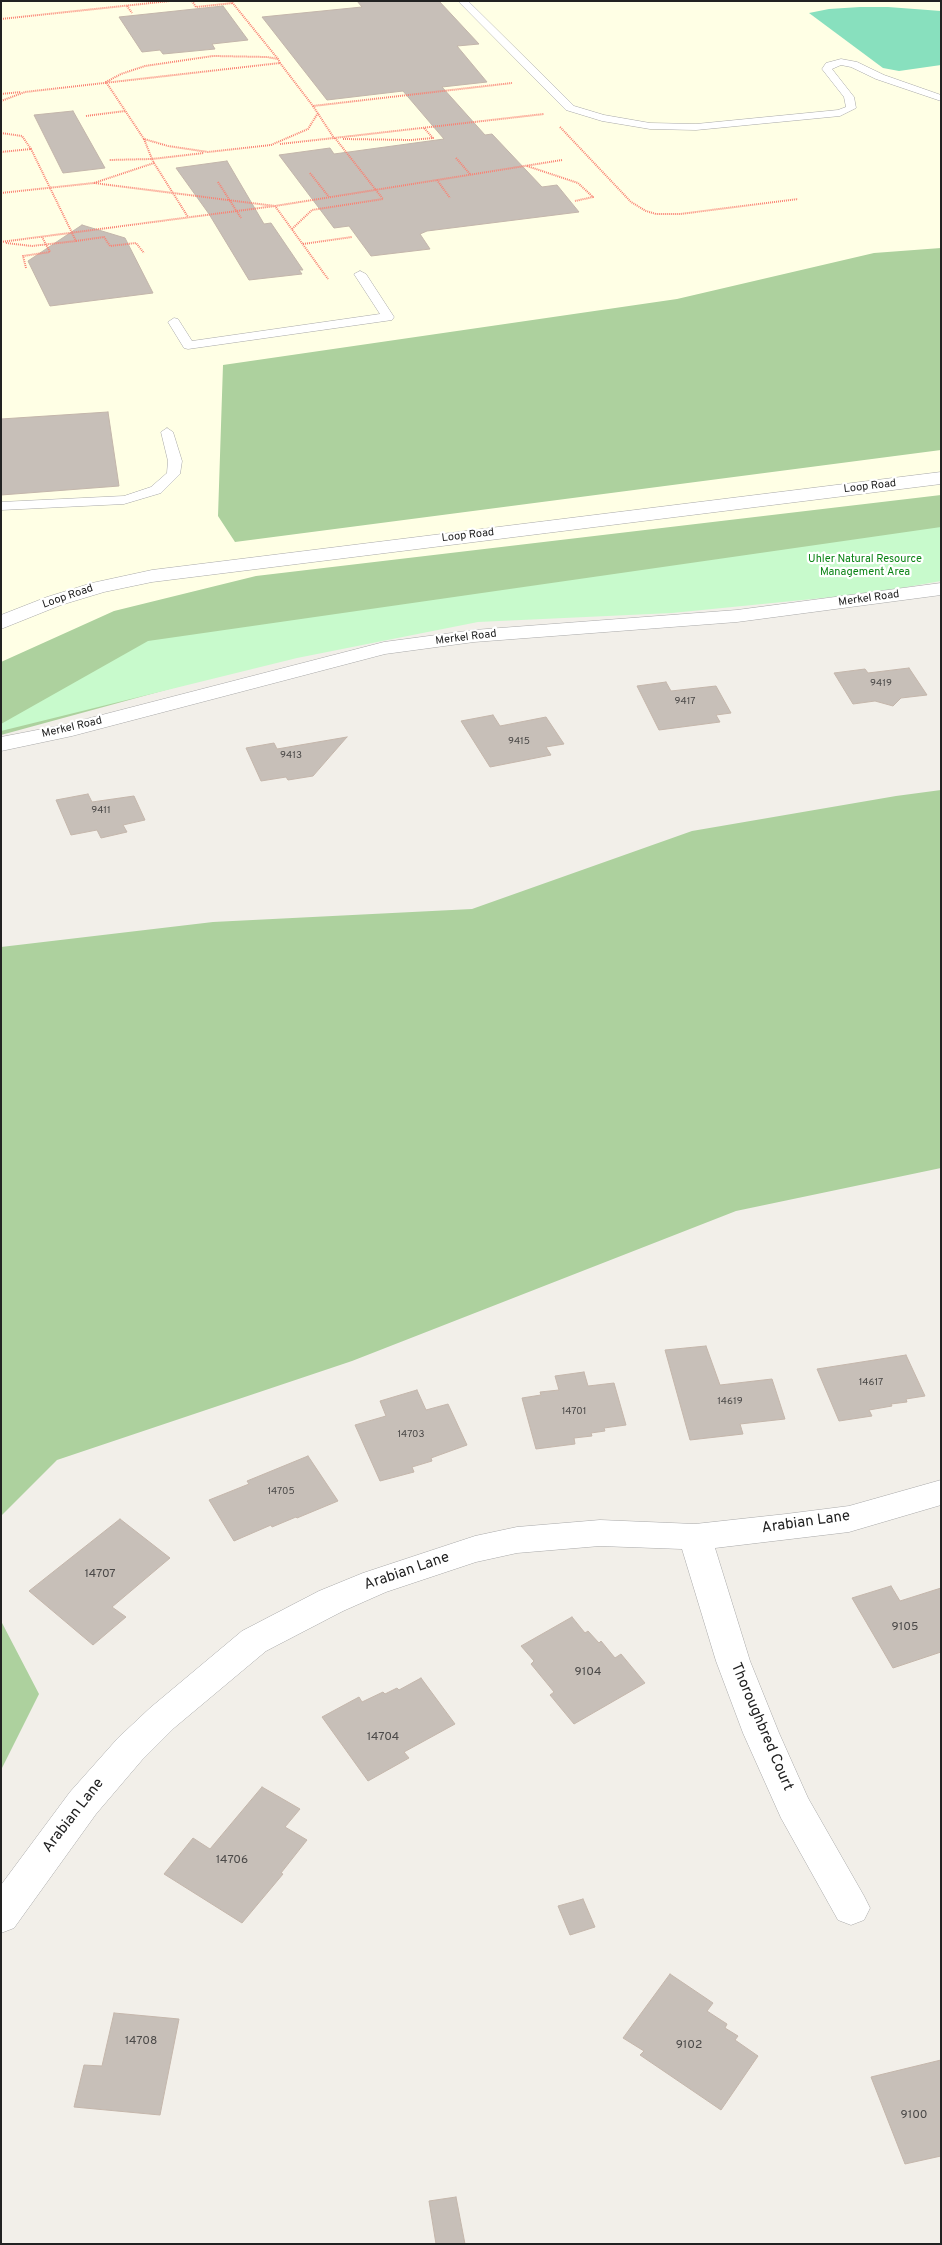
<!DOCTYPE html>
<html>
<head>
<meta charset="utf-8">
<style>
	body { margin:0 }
	#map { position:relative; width:942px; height:2245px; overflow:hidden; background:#f2efe9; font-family:Overpass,sans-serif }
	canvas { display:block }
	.frame { position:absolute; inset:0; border:2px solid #222; pointer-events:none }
</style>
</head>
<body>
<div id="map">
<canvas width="942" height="2245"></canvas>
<div class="frame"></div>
</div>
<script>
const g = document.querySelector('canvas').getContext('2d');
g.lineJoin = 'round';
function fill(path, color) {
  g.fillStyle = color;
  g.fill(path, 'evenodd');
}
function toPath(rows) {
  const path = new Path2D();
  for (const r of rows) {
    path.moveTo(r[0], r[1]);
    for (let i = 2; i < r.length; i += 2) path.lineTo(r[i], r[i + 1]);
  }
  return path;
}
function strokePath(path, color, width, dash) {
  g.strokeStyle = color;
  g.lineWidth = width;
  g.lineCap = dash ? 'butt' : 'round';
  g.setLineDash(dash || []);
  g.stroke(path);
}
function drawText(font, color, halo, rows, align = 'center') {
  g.font = font + ' Overpass,sans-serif';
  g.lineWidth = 4.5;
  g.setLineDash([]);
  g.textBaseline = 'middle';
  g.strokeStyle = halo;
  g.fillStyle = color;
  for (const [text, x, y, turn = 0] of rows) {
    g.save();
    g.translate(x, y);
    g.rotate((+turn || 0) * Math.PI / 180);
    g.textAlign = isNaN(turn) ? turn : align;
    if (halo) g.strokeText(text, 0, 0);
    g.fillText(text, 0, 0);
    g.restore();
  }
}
const education = toPath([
	[1,1,941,1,941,527,148,641,1,724]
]);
const forest = toPath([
	[941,248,941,450,235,542,218,516,223,365,677,299,874,253],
	[941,495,941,573,480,618,290,656,1,735,1,662,114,611,256,576],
	[941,790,941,1168,736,1211,352,1361,57,1460,1,1516,1,947,213,922,472,909,692,831,896,796],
	[1,1621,39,1694,1,1770]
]);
const park = toPath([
	[941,527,941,581,873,593,672,613,478,622,297,658,1,731,1,724,148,641]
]);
const pitch = toPath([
	[860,7,888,7,941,11,941,65,899,71,883,68,809,13,829,9]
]);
const building = toPath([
	[357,1,439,1,479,44,457,46,487,82,442,87,485,135,492,134,542,187,557,185,579,212,427,231,420,234,430,249,371,256,349,226,334,228,279,155,330,148,334,154,444,139,403,91,327,100,262,17,362,7,357,1],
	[223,6,248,40,212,44,215,49,163,54,160,50,142,52,119,17,223,6],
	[73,111,105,168,63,173,34,115,73,111],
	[227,161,264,224,271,223,303,270,299,270,302,274,249,280,209,214,176,168,227,161],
	[82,225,125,238,153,293,50,306,28,261,82,225],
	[108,412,119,486,1,495,1,419,108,412],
	[909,668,927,695,901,698,893,706,875,701,853,704,834,673,865,669,868,673,909,668],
	[666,682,671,691,716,686,731,713,716,715,720,722,659,730,637,686,666,682],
	[493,715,500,726,546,717,564,744,546,747,551,755,490,767,461,721,493,715],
	[347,737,313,776,288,780,286,777,261,781,246,748,274,743,277,749,347,737],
	[88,794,92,802,134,796,145,820,123,825,127,832,101,838,97,830,71,835,56,800,88,794],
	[706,1346,720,1385,772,1379,785,1419,740,1424,743,1434,690,1440,665,1350,706,1346],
	[906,1355,925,1396,906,1399,907,1402,891,1404,892,1406,869,1410,872,1416,839,1421,817,1369,906,1355],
	[584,1372,588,1386,614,1383,626,1425,604,1428,605,1431,591,1433,592,1436,574,1438,575,1444,536,1449,522,1398,541,1395,540,1392,559,1390,555,1376,584,1372],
	[417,1390,426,1410,448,1404,467,1445,431,1458,432,1461,412,1467,414,1472,380,1481,355,1425,386,1416,380,1401,417,1390],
	[308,1456,338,1501,297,1518,296,1517,272,1527,271,1525,234,1541,209,1500,249,1484,247,1481,308,1456],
	[120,1519,170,1558,112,1607,126,1617,93,1645,29,1591,120,1519],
	[891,1586,900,1601,941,1588,941,1652,893,1668,852,1598,891,1586],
	[572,1617,585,1633,588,1631,599,1643,601,1641,615,1658,621,1654,645,1683,574,1724,550,1695,554,1692,531,1664,534,1661,521,1646,572,1617],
	[421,1678,455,1724,404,1752,409,1758,368,1781,322,1717,359,1697,362,1702,383,1692,385,1694,397,1688,399,1690,421,1678],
	[262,1787,300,1809,285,1827,307,1840,281,1873,283,1874,242,1923,164,1874,193,1838,210,1849,262,1787],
	[583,1899,595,1927,570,1935,558,1906,583,1899],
	[670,1974,713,2003,707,2011,727,2024,725,2028,738,2036,735,2040,758,2056,721,2110,640,2055,644,2051,623,2038,670,1974],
	[114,2013,179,2019,160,2115,74,2107,84,2065,102,2066,114,2013],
	[941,2060,941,2156,905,2164,871,2077,941,2060],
	[456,2197,465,2244,436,2244,429,2201,456,2197]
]);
const path = toPath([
	[192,1,196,7,233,3],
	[231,1,278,59],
	[127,6,132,13],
	[1,19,170,1],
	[280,63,278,59,267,57,213,56,145,66,121,74,106,82,144,139,168,146,208,152,271,145,308,129,318,113],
	[1,94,21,92],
	[1,101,25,92,280,63,313,106,512,83],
	[313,106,334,138,544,114],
	[86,116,125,111],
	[560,127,631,202,646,211,656,214,680,214,798,199],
	[1,133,22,136,31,149,1,152],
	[144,139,152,159,204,153],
	[343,139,411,140,433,138,424,128],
	[280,144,334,138],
	[456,158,470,174],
	[154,163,188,217],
	[527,166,578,183,593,197,575,201],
	[310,173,329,197],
	[437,180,450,198],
	[218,182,241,218],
	[94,183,275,206,328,279],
	[1,193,94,183,154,163,152,159,109,160],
	[292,229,312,210,383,199,335,138],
	[76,241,104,237,110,246,136,243,144,253],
	[1,242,275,206,562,160],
	[6,243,32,246,76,241,31,149],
	[303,244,352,237],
	[26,268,23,256,50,252,42,237]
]);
const service = toPath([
	[458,1,468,1,574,106,604,115,650,123,696,124,838,110,846,107,844,97,822,69,826,63,841,59,857,62,884,75,941,95,941,101,876,79,851,67,841,65,832,69,854,97,856,108,840,116,696,130,650,129,602,121,566,110,458,1],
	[360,271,366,274,394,317,392,320,188,349,184,348,168,322,174,318,178,319,192,341,380,314,354,274,360,271],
	[167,428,173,432,182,461,180,474,161,493,124,504,1,510,1,502,124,496,151,487,167,473,168,461,161,432,167,428]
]);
const minor = toPath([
	[941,472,941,484,152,582,104,592,61,605,1,629,1,615,47,597,92,583,152,570,941,472],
	[941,583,941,595,737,622,474,642,385,654,72,736,1,751,1,737,63,725,384,642,474,630,737,610,941,583],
	[941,1480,941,1505,849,1532,715,1548,750,1661,779,1733,808,1798,864,1896,870,1908,864,1920,851,1925,838,1920,781,1818,743,1733,716,1661,682,1549,600,1546,517,1553,476,1562,386,1592,343,1611,266,1651,174,1728,142,1760,96,1814,14,1928,1,1933,1,1885,70,1792,118,1738,150,1708,242,1631,319,1591,363,1573,475,1536,517,1527,600,1520,695,1524,786,1514,849,1506,941,1480]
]);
const numberNames = [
	["9419",881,684],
	["9417",685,702],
	["9415",519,742],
	["9413",291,756],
	["9411",101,811],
	["14617",871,1383],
	["14619",730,1402],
	["14701",574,1412],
	["14703",411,1435],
	["14705",281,1492]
];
const farStreetnames = [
	["Loop Road",870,487,-7],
	["Loop Road",468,536,-7],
	["Loop Road",68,597,-19],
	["Merkel Road",869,599,-8],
	["Merkel Road",466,638,-7],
	["Merkel Road",72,728,-13]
];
const farParknames = [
	["Uhler Natural Resource",865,560],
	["Management Area",865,573]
];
const nearNumbernames = [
	["14707",100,1575],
	["9105",905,1628],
	["9104",588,1673],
	["14704",383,1738],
	["14706",232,1861],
	["14708",141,2042],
	["9102",689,2046],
	["9100",914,2116]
];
const nearStreetnames = [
	["Arabian Lane",806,1523,-8],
	["Arabian Lane",407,1572,-19],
	["Thoroughbred Court",761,1727,67],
	["Arabian Lane",74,1816,-52]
];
fill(education, '#ffffe5');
fill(forest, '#add19e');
fill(park, '#c8facc');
fill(pitch, '#88e0be');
fill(building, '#c7bfb8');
strokePath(building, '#c4b6ab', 1);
strokePath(service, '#a9a9a9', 1);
strokePath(minor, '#a9a9a9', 1);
strokePath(path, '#fa8072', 2, [1, 1]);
fill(service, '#fff');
fill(minor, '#fff');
drawText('10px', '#4b4948', null, numberNames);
drawText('11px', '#222', '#fff', farStreetnames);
drawText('11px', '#0c8416', '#fff', farParknames);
drawText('12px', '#4b4948', null, nearNumbernames);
drawText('15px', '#222', '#fff', nearStreetnames);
</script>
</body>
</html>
